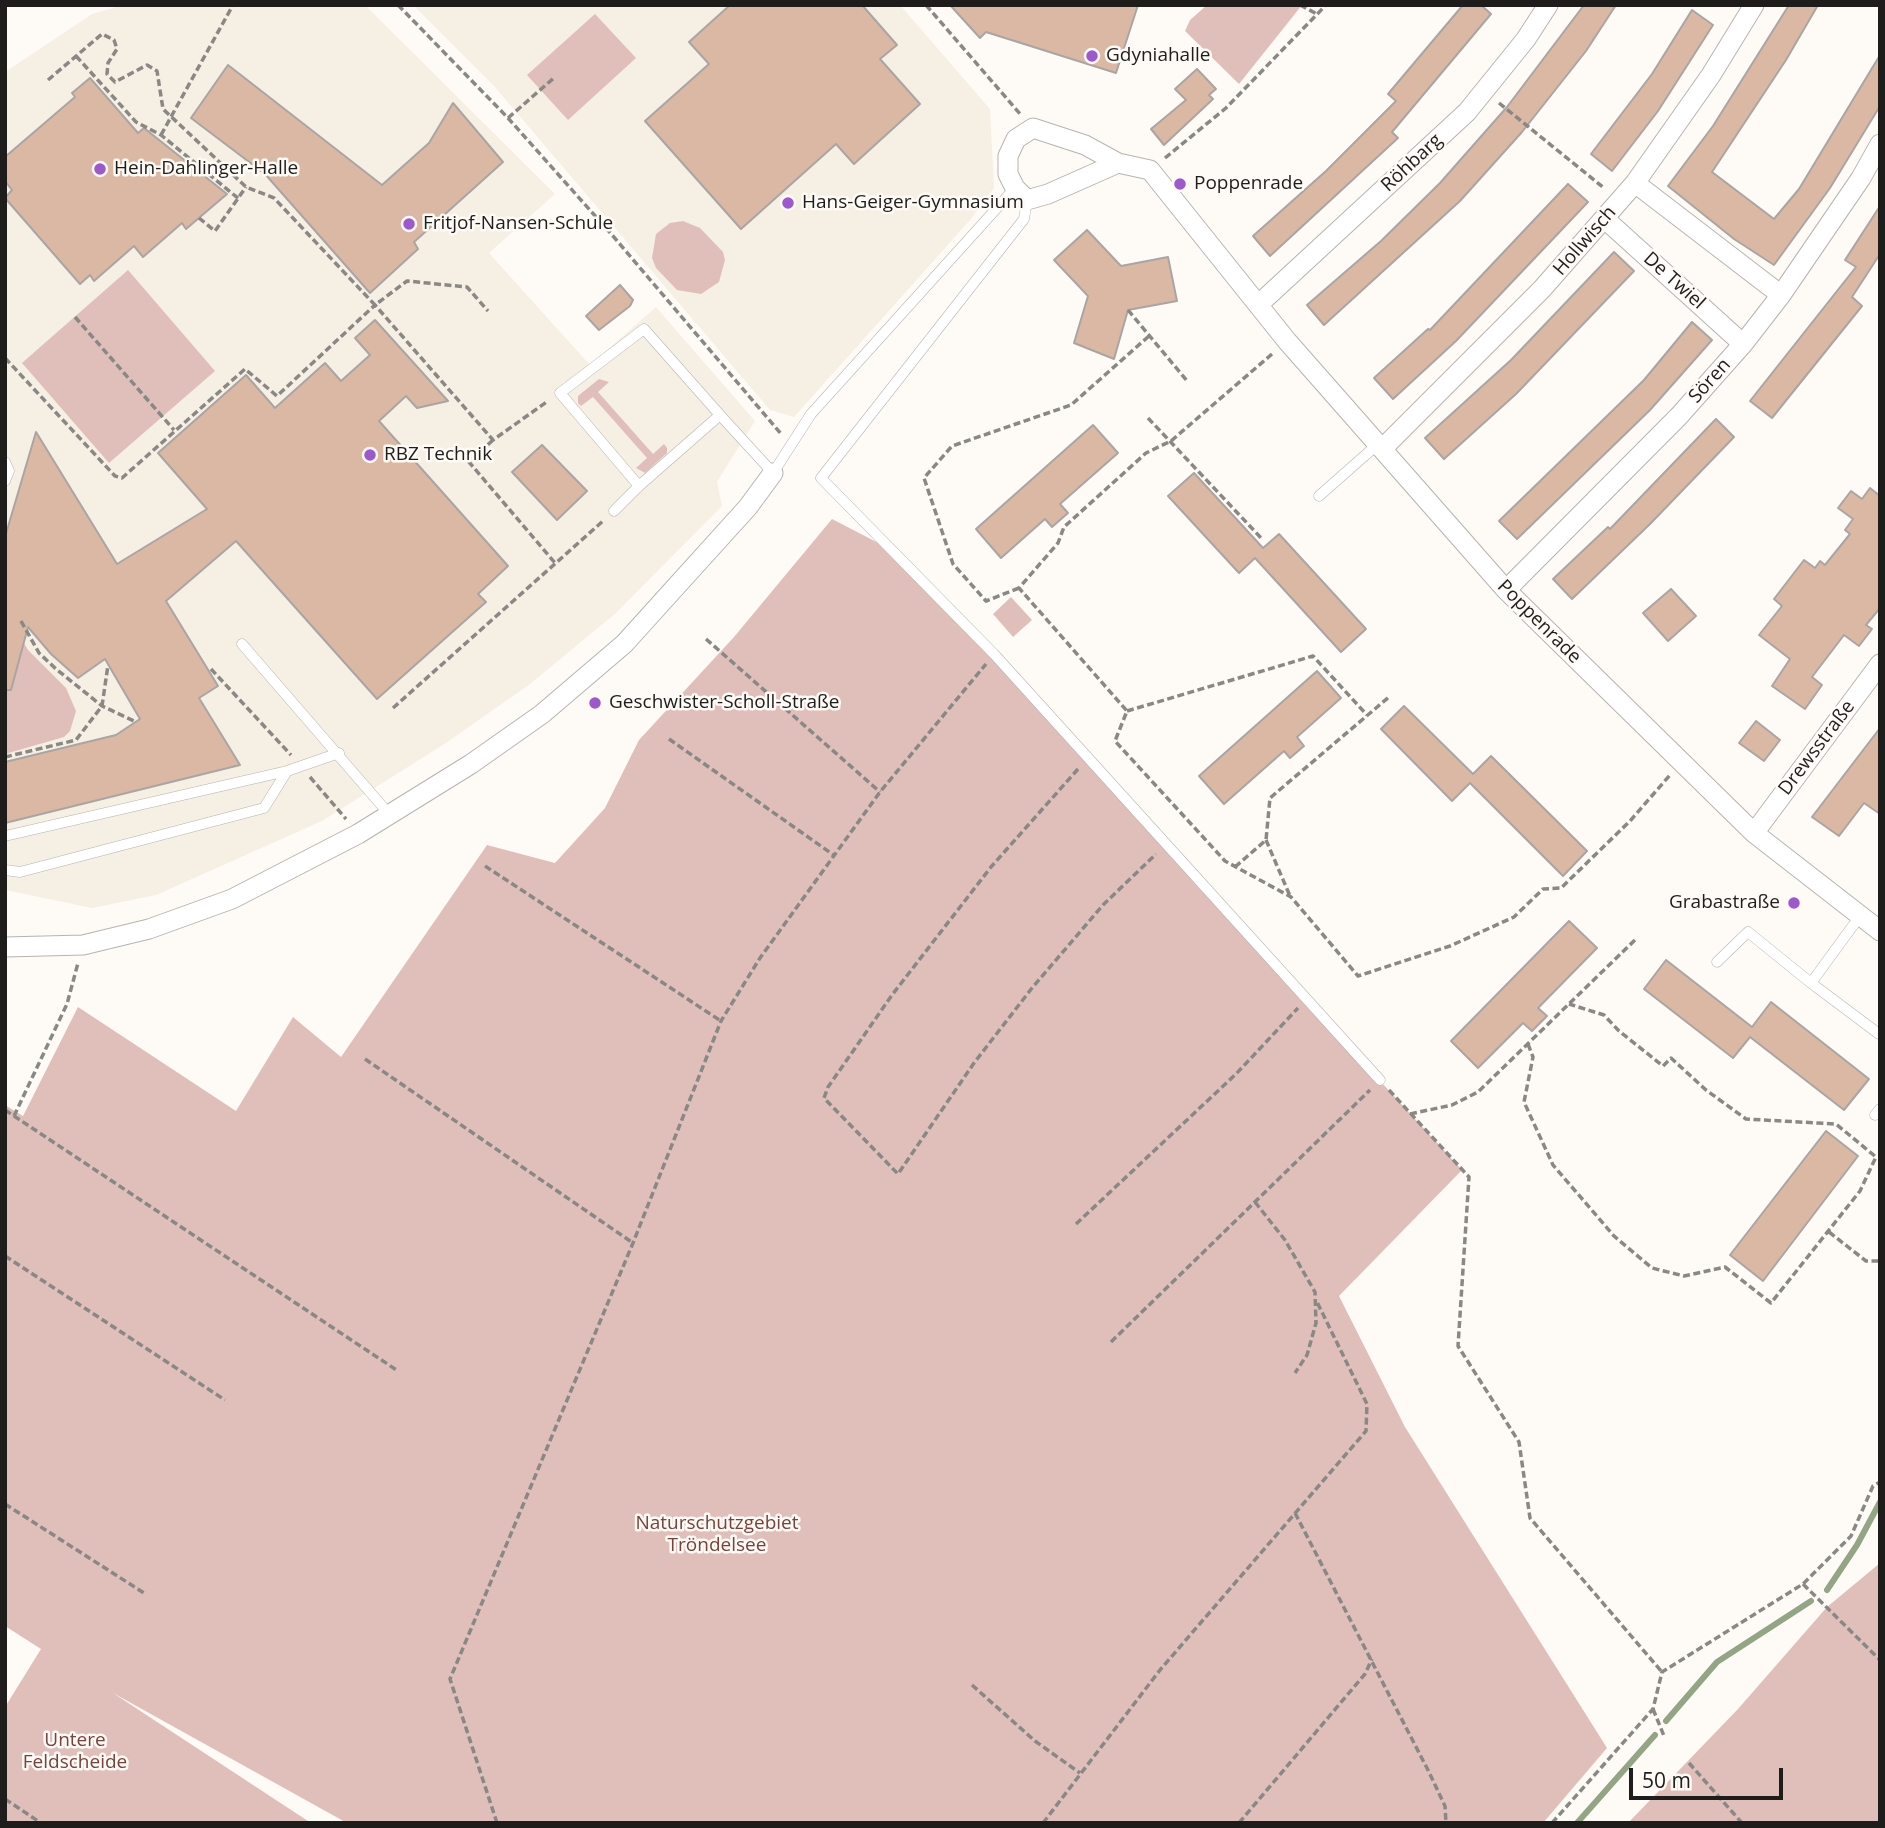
<!DOCTYPE html>
<html>
<head>
<meta charset="utf-8">
<style>
	body { margin:0 }
	#map { position:relative; width:1885px; height:1828px; overflow:hidden; background:#fefbf6; font-family:"Open Sans",sans-serif }
	canvas { display:block }
	.frame { position:absolute; inset:0; border:7px solid #1e1d1c; pointer-events:none }
	.scale { position:absolute; left:1629px; top:1768px; width:154px; height:32px; box-sizing:border-box; border:4px solid #1e1d1c; border-top:0; padding-left:9px; font-size:21px; line-height:24px; white-space:nowrap; color:#1e1d1c; -webkit-text-stroke:5px #fefbf6; paint-order:stroke }
</style>
</head>
<body>
<div id="map">
<canvas width="1885" height="1828"></canvas>
<div class="frame"></div>
<div class="scale">50 m</div>
</div>
<script>
const g = document.querySelector('canvas').getContext('2d');
g.lineJoin = 'round';
function fill(path, color) {
  g.fillStyle = color;
  g.fill(path, 'evenodd');
}
function toPath(rows) {
  const path = new Path2D();
  for (const r of rows) {
    path.moveTo(r[0], r[1]);
    for (let i = 2; i < r.length; i += 2) path.lineTo(r[i], r[i + 1]);
  }
  return path;
}
function strokePath(path, color, width, dash) {
  g.strokeStyle = color;
  g.lineWidth = width;
  g.lineCap = dash ? 'butt' : 'round';
  g.setLineDash(dash || []);
  g.stroke(path);
}
function drawText(font, color, halo, rows, align = 'center') {
  g.font = font + ' "Open Sans",sans-serif';
  g.lineWidth = 5;
  g.setLineDash([]);
  g.textBaseline = 'middle';
  g.strokeStyle = halo;
  g.fillStyle = color;
  for (const [text, x, y, turn = 0] of rows) {
    g.save();
    g.translate(x, y);
    g.rotate((+turn || 0) * Math.PI / 180);
    g.textAlign = isNaN(turn) ? turn : align;
    if (halo) g.strokeText(text, 0, 0);
    g.fillText(text, 0, 0);
    g.restore();
  }
}
const built = toPath([
	[123,5,365,5,555,194,489,253,590,365,656,307,755,421,717,482,722,506,615,614,530,684,446,743,322,821,156,895,92,908,5,890,5,72,92,14],
	[413,5,900,5,990,109,994,188,971,219,794,417,770,410,494,86]
]);
const green = toPath([
	[1207,5,1302,5,1239,84,1185,31,1190,20],
	[595,14,636,58,568,120,527,75],
	[683,221,700,228,723,252,725,260,719,282,701,294,677,290,656,268,652,258,656,234,670,223],
	[128,270,215,371,109,463,22,363],
	[599,379,609,382,598,392,653,454,664,444,667,448,667,453,645,473,636,468,647,458,593,397,581,406,578,403,578,396],
	[832,519,892,550,1462,1170,1339,1296,1405,1427,1607,1748,1543,1823,347,1823,113,1693,311,1823,5,1823,5,1707,41,1649,5,1626,5,1105,23,1116,78,1007,236,1111,293,1017,341,1057,487,845,555,863,605,808,639,740,734,637],
	[1011,597,1032,620,1013,637,993,614],
	[20,636,28,650,66,688,76,711,70,731,64,737,5,754,5,692],
	[1880,1563,1880,1823,1628,1823,1738,1709,1827,1607]
]);
const stream = toPath([
	[1827,1590,1857,1545,1880,1502],
	[1666,1721,1717,1662,1811,1601],
	[1577,1823,1655,1735]
]);
const building = toPath([
	[730,5,862,5,897,45,880,59,920,104,854,164,836,144,741,229,645,121,709,64,689,42,730,5],
	[950,5,1138,5,1116,73,986,32,980,38,950,5],
	[1463,5,1481,5,1491,14,1392,132,1398,138,1270,256,1253,236,1326,171,1396,101,1388,94,1463,5],
	[1584,5,1616,5,1586,51,1522,132,1460,201,1324,325,1307,305,1381,241,1440,183,1507,107,1584,5],
	[1789,5,1818,5,1786,60,1712,172,1774,219,1799,189,1880,55,1880,106,1830,188,1774,265,1734,239,1668,186,1713,126,1789,5],
	[1692,10,1713,25,1658,111,1612,171,1591,154,1652,74,1692,10],
	[228,65,382,185,429,143,453,103,503,162,414,242,418,249,370,293,265,174,191,118,228,65],
	[1197,69,1216,89,1209,95,1213,99,1164,145,1151,129,1186,100,1175,89,1197,69],
	[90,78,138,133,144,128,227,194,186,229,182,223,143,257,134,246,94,281,90,275,80,284,5,198,12,190,5,181,5,157,75,97,72,93,90,78],
	[1568,184,1588,202,1456,341,1393,399,1374,378,1428,329,1430,330,1568,184],
	[1880,206,1880,254,1852,297,1862,306,1772,418,1750,401,1856,267,1845,260,1880,206],
	[1087,230,1121,266,1168,257,1177,301,1128,310,1114,359,1074,343,1088,296,1054,260,1087,230],
	[1614,252,1634,271,1516,394,1444,459,1425,438,1511,360,1614,252],
	[620,285,633,300,630,306,599,330,586,316,620,285],
	[375,320,448,401,417,408,406,396,379,421,508,566,478,594,486,602,377,699,236,541,166,601,218,686,199,698,240,765,5,823,5,762,116,735,140,719,105,659,78,678,51,654,28,627,11,690,5,690,5,537,36,432,117,564,207,509,158,453,246,375,275,408,325,363,341,381,370,355,355,338,375,320],
	[1692,322,1712,340,1650,410,1517,539,1499,521,1644,380,1692,322],
	[1716,419,1734,437,1650,524,1572,599,1553,579,1608,527,1610,529,1716,419],
	[1093,425,1118,453,1060,504,1068,513,1052,527,1045,519,1001,558,976,529,1093,425],
	[542,445,587,491,557,520,512,472,542,445],
	[1194,473,1263,548,1279,534,1366,629,1341,652,1255,558,1239,573,1168,496,1194,473],
	[1870,488,1880,496,1880,608,1866,625,1872,629,1859,646,1844,635,1812,677,1822,685,1805,709,1772,686,1790,659,1759,635,1782,606,1774,599,1804,560,1815,568,1820,561,1825,565,1850,534,1845,530,1853,519,1838,508,1851,491,1862,499,1870,488],
	[1671,589,1696,616,1668,641,1643,613,1671,589],
	[1317,671,1341,698,1297,737,1304,746,1290,758,1284,751,1224,804,1199,776,1317,671],
	[1404,706,1473,774,1491,756,1587,851,1563,876,1470,783,1452,801,1381,729,1404,706],
	[1756,721,1780,740,1764,761,1739,743,1756,721],
	[1880,728,1880,814,1864,803,1839,836,1812,817,1880,728],
	[1569,921,1597,948,1538,1008,1547,1016,1532,1031,1523,1023,1478,1068,1451,1041,1569,921],
	[1666,960,1752,1027,1771,1002,1869,1079,1844,1110,1750,1037,1733,1058,1644,989,1666,960],
	[1826,1131,1858,1156,1763,1281,1730,1255,1826,1131]
]);
const path = toPath([
	[398,5,508,118,613,236,782,435],
	[926,5,1021,115],
	[1300,5,1317,14],
	[76,56,136,122,161,135,239,199],
	[48,80,102,34,114,40,117,49,108,63,107,74,115,82,147,65,157,71,163,109,246,187,274,198,375,305,407,281,467,287,488,311],
	[1499,103,1604,188],
	[508,118,555,77],
	[161,135,233,5],
	[1165,158,1226,108,1326,5],
	[199,218,215,231,246,187],
	[1128,310,1188,382],
	[75,317,174,430],
	[1272,354,1171,441,1146,453,1064,527,1058,543,1019,588,1127,711,1115,741,1225,861,1291,897,1358,976,1450,946,1514,917,1543,889,1561,888,1630,821,1670,775],
	[5,358,115,476,122,478,245,369,277,396,375,305,493,440,548,401],
	[1148,418,1263,540],
	[493,440,469,462,555,563],
	[1019,588,986,601,953,564,924,478,952,446,1071,405,1149,336],
	[21,621,39,653,56,669,102,706,134,721],
	[706,639,880,792],
	[211,669,291,755],
	[393,708,603,521],
	[1127,711,1313,656,1367,715],
	[669,739,835,856],
	[5,757,76,740,102,706,108,665],
	[1078,769,991,867,892,995,828,1087,824,1098,898,1174,974,1063,1032,988,1103,905,1156,854],
	[310,777,346,819],
	[1266,840,1290,896],
	[485,866,721,1021],
	[1235,867,1266,840,1270,798,1389,697],
	[1528,1044,1533,1057,1524,1102,1553,1165,1614,1236,1652,1268,1684,1276,1725,1267,1771,1303,1860,1191,1876,1157,1836,1124,1746,1119,1706,1090,1671,1058,1663,1066,1619,1031,1604,1015,1569,1004],
	[365,1059,633,1243],
	[1389,1090,1469,1177,1458,1346,1519,1442,1530,1518,1662,1672],
	[5,1110,398,1371],
	[1410,1114,1452,1105,1478,1092,1637,938],
	[14,1116,67,1004,78,963],
	[1255,1202,1285,1240,1315,1292,1316,1323,1307,1355,1295,1373],
	[1076,1224,1236,1074,1298,1008],
	[1829,1232,1866,1261,1880,1261],
	[5,1256,225,1400],
	[1111,1342,1370,1090],
	[5,1504,144,1593],
	[1295,1513,1429,1772,1445,1806,1446,1823],
	[1803,1584,1880,1660],
	[972,1685,1035,1741,1080,1773],
	[1653,1709,1664,1736],
	[1689,1763,1742,1823],
	[5,1799,41,1823],
	[497,1823,450,1679,633,1243,721,1021,760,958,880,792,986,664],
	[1043,1823,1160,1670,1366,1431,1367,1404,1316,1300],
	[1239,1823,1365,1674,1372,1659],
	[1552,1823,1653,1709,1662,1672,1803,1584,1851,1536,1873,1486,1880,1482]
]);
const service = toPath([
	[1027,200,1024,219,821,478,994,654,1380,1080],
	[644,329,720,415,639,486,560,393,644,329],
	[720,415,773,473,811,414,1015,188],
	[5,462,9,471,5,481],
	[1319,496,1378,444],
	[614,511,639,486],
	[242,644,389,814],
	[5,836,287,771,339,753],
	[5,870,20,872,264,808,287,771],
	[1860,916,1811,983,1879,1034],
	[1717,962,1748,932,1811,983],
	[1875,1115,1880,1109]
]);
const minor = toPath([
	[1118,163,1048,194,1027,200,1015,188,1008,174,1008,156,1016,139,1033,128,1085,145,1118,163,1150,170,1287,341,1506,590,1754,833,1880,931],
	[1635,183,1781,295],
	[1605,219,1743,344],
	[1258,305,1467,112,1526,39,1548,5],
	[1382,449,1542,289,1635,183,1711,75,1754,5],
	[1506,590,1679,416,1743,344,1781,295,1861,178,1880,144],
	[1754,833,1880,664],
	[5,947,83,945,149,929,232,899,358,834,471,764,542,714,624,644,748,507,773,473]
]);
const markers = [
	[1092,56,7,"#9d58cd"],
	[100,169,7,"#9d58cd"],
	[1180,184,7,"#9d58cd"],
	[788,203,7,"#9d58cd"],
	[409,224,7,"#9d58cd"],
	[370,455,7,"#9d58cd"],
	[595,703,7,"#9d58cd"],
	[1794,903,7,"#9d58cd"]
];
const poiNames = [
	["Gdyniahalle",1106,56],
	["Hein-Dahlinger-Halle",114,169],
	["Poppenrade",1194,184],
	["Hans-Geiger-Gymnasium",802,203],
	["Fritjof-Nansen-Schule",423,224],
	["RBZ Technik",384,455],
	["Geschwister-Scholl-Straße",609,703],
	["Grabastraße",1780,903,"right"]
];
const streetNames = [
	["Röhbarg",1412,163,-43],
	["Hollwisch",1585,241,-49],
	["De Twiel",1674,281,42],
	["Sören",1710,381,-48],
	["Poppenrade",1539,622,45],
	["Drewsstraße",1817,748,-53]
];
const parkNames = [
	["Naturschutzgebiet",717,1524],
	["Tröndelsee",717,1546],
	["Untere",75,1741],
	["Feldscheide",75,1763]
];
fill(built, '#f6efe4');
fill(green, '#e0bfbb');
strokePath(stream, '#93a585', 6);
fill(building, '#dbb8a3');
strokePath(building, '#aaa5a3', 2);
strokePath(service, '#b6b4b0', 11);
strokePath(minor, '#b6b4b0', 21);
strokePath(path, '#8a8885', 3.5, [7, 3.5]);
strokePath(service, '#fff', 10);
strokePath(minor, '#fff', 19);
for (const [x, y, r, color] of markers) {
  const dot = new Path2D();
  dot.arc(x, y, r, 0, 2 * Math.PI);
  g.fillStyle = color;
  g.fill(dot);
  strokePath(dot, '#fefbf6', 2.5);
}
drawText('19px', '#1e1d1c', '#fefbf6', poiNames, 'left');
drawText('19px', '#1e1d1c', '#fefbf6', streetNames);
drawText('19px', '#7a413b', '#fefbf6', parkNames);
</script>
</body>
</html>
